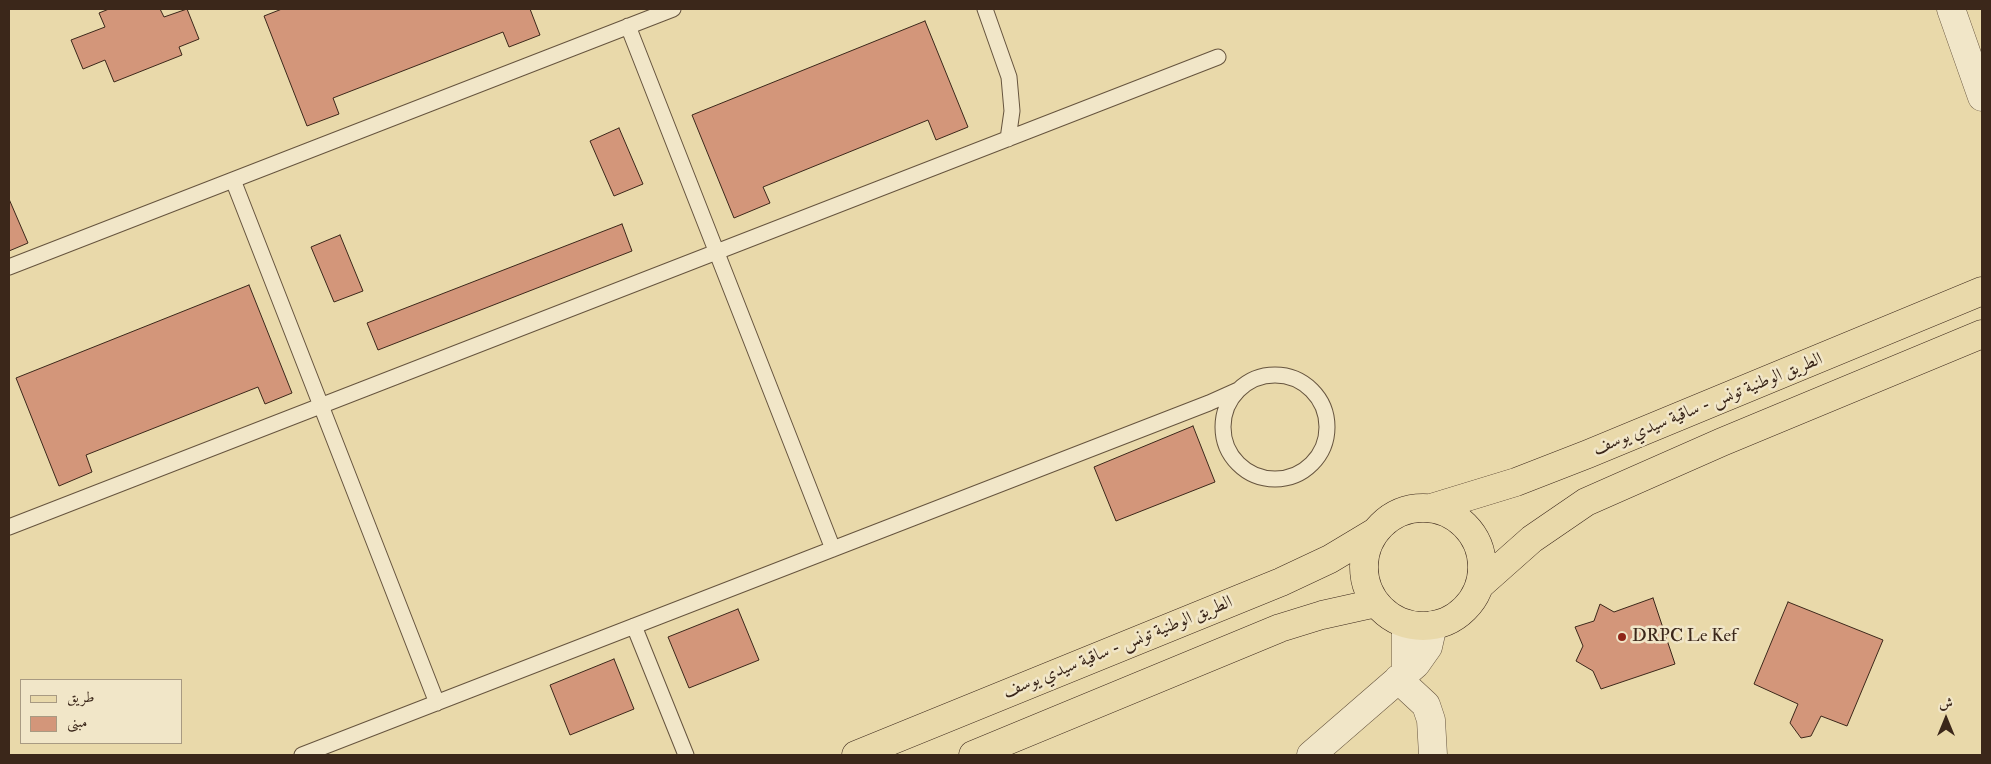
<!DOCTYPE html>
<html>
<head>
<meta charset="utf-8">
<style>
	body { margin:0 }
	#map { position:relative; width:1991px; height:764px; overflow:hidden; background:#e9d9aa; font-family:"IM FELL Double Pica",Amiri,serif }
	canvas { display:block }
	.frame { position:absolute; inset:0; border:10px solid #3b271a; pointer-events:none }
	.legend { position:absolute; left:20px; top:679px; width:162px; height:65px; box-sizing:border-box; background:#f1e6c8; border:1px solid #a89a82; margin:0; padding:6px 9px; list-style:none; font-size:15px; color:#3b271a }
	.legend li { display:flex; align-items:center; gap:10px; height:25px }
	.legend b { width:25px; border:1px solid #a89a82 }
	.north { position:absolute; left:1921px; top:694px; width:50px; height:50px; -webkit-text-stroke:4px #f1e6c8; paint-order:stroke; rotate:0deg; font-size:14px; font-weight:700; line-height:20px; text-align:center; color:#3b271a }
	.north::after { content:''; display:block; margin:auto; width:18px; height:22px; background:#3b271a; clip-path:polygon(50% 0,100% 100%,50% 72%,0 100%) }
</style>
</head>
<body>
<div id="map">
<canvas width="1991" height="764"></canvas>
<div class="frame"></div>
<ul class="legend">
<li><b style="height:6px;background:#e9d9aa"></b>طريق</li>
<li><b style="height:14px;background:#d3967a"></b>مبنى</li>
</ul>
<div class="north">ش</div>
</div>
<script>
const g = document.querySelector('canvas').getContext('2d');
g.lineJoin = 'round';
function fill(path, color) {
  g.fillStyle = color;
  g.fill(path, 'evenodd');
}
function toPath(rows) {
  const path = new Path2D();
  for (const r of rows) {
    if (r.length === 3) {
      path.moveTo(r[0] + r[2], r[1]);
      path.arc(r[0], r[1], r[2], 0, 2 * Math.PI);
      continue;
    }
    path.moveTo(r[0], r[1]);
    for (let i = 2; i < r.length; i += 2) path.lineTo(r[i], r[i + 1]);
  }
  return path;
}
function strokePath(path, color, width, dash) {
  g.strokeStyle = color;
  g.lineWidth = width;
  g.lineCap = dash ? 'butt' : 'round';
  g.setLineDash(dash || []);
  g.stroke(path);
}
function drawText(font, color, halo, rows, align = 'center') {
  g.font = font + ' "IM FELL Double Pica",Amiri,serif';
  g.lineWidth = 5;
  g.setLineDash([]);
  g.textBaseline = 'middle';
  g.strokeStyle = halo;
  g.fillStyle = color;
  for (const [text, x, y, turn = 0] of rows) {
    g.save();
    g.translate(x, y);
    g.rotate((+turn || 0) * Math.PI / 180);
    g.textAlign = isNaN(turn) ? turn : align;
    if (halo) g.strokeText(text, 0, 0);
    g.fillText(text, 0, 0);
    g.restore();
  }
}
const building = toPath([
	[109,9,160,9,164,17,187,9,199,39,179,47,182,55,114,82,105,60,83,69,71,40,105,27,99,13,109,9],
	[282,9,530,9,540,35,509,47,503,32,333,98,339,114,307,126,264,16,282,9],
	[925,21,968,127,936,140,928,120,763,187,770,203,734,218,692,115,925,21],
	[619,128,643,184,614,196,590,141,619,128],
	[9,199,28,243,9,251,9,199],
	[622,224,632,251,378,350,367,323,622,224],
	[340,235,363,291,334,302,311,247,340,235],
	[249,285,292,393,265,404,258,387,86,455,92,472,59,486,16,378,249,285],
	[1193,426,1215,482,1116,521,1094,467,1193,426],
	[1653,598,1675,664,1601,689,1593,671,1576,661,1583,646,1575,627,1594,621,1600,604,1614,612,1653,598],
	[1788,602,1883,640,1847,726,1821,716,1811,736,1801,738,1790,723,1798,704,1754,684,1788,602],
	[738,609,759,660,689,688,668,637,738,609],
	[614,659,634,709,570,735,550,685,614,659]
]);
const lane = toPath([
	[985,9,1009,77,1012,111,1008,139],
	[628,26,833,549],
	[233,180,437,703],
	[9,267,673,9],
	[1275,427,52],
	[9,527,1218,57],
	[634,626,686,755],
	[302,755,1209,403,1238,390]
]);
const street = toPath([
	[1951,9,1982,97],
	[1406,672,1406,624],
	[1398,679,1426,705,1431,720,1433,755],
	[1311,755,1416,664,1428,647,1433,625]
]);
const primary = toPath([
	[1431,508,1516,482,1588,454,1982,291],
	[1423,567,59],
	[1479,586,1532,539,1586,502,1722,442,1982,334],
	[856,755,1281,582,1330,559,1375,532],
	[973,755,1280,628,1322,615,1376,603]
]);
const markers = [
	[1622,637,5,"#8f2418"]
];
const streetNames = [
	["الطريق الوطنية تونس - ساقية سيدي يوسف",1708,405,-22],
	["الطريق الوطنية تونس - ساقية سيدي يوسف",1118,648,-22]
];
const poiNames = [
	["DRPC Le Kef",1632,637]
];
fill(building, '#d3967a');
strokePath(building, '#3b271a', 1);
strokePath(lane, '#66543e', 17);
strokePath(street, '#66543e', 29);
strokePath(primary, '#3b271a', 29);
strokePath(lane, '#f1e6c8', 15);
strokePath(street, '#f1e6c8', 28);
strokePath(primary, '#e9d9aa', 28);
for (const [x, y, r, color] of markers) {
  const dot = new Path2D();
  dot.arc(x, y, r, 0, 2 * Math.PI);
  g.fillStyle = color;
  g.fill(dot);
  strokePath(dot, '#f1e6c8', 2);
}
drawText('18px', '#3b271a', '#f1e6c8', streetNames);
drawText('18px', '#3b271a', '#f1e6c8', poiNames, 'left');
</script>
</body>
</html>
